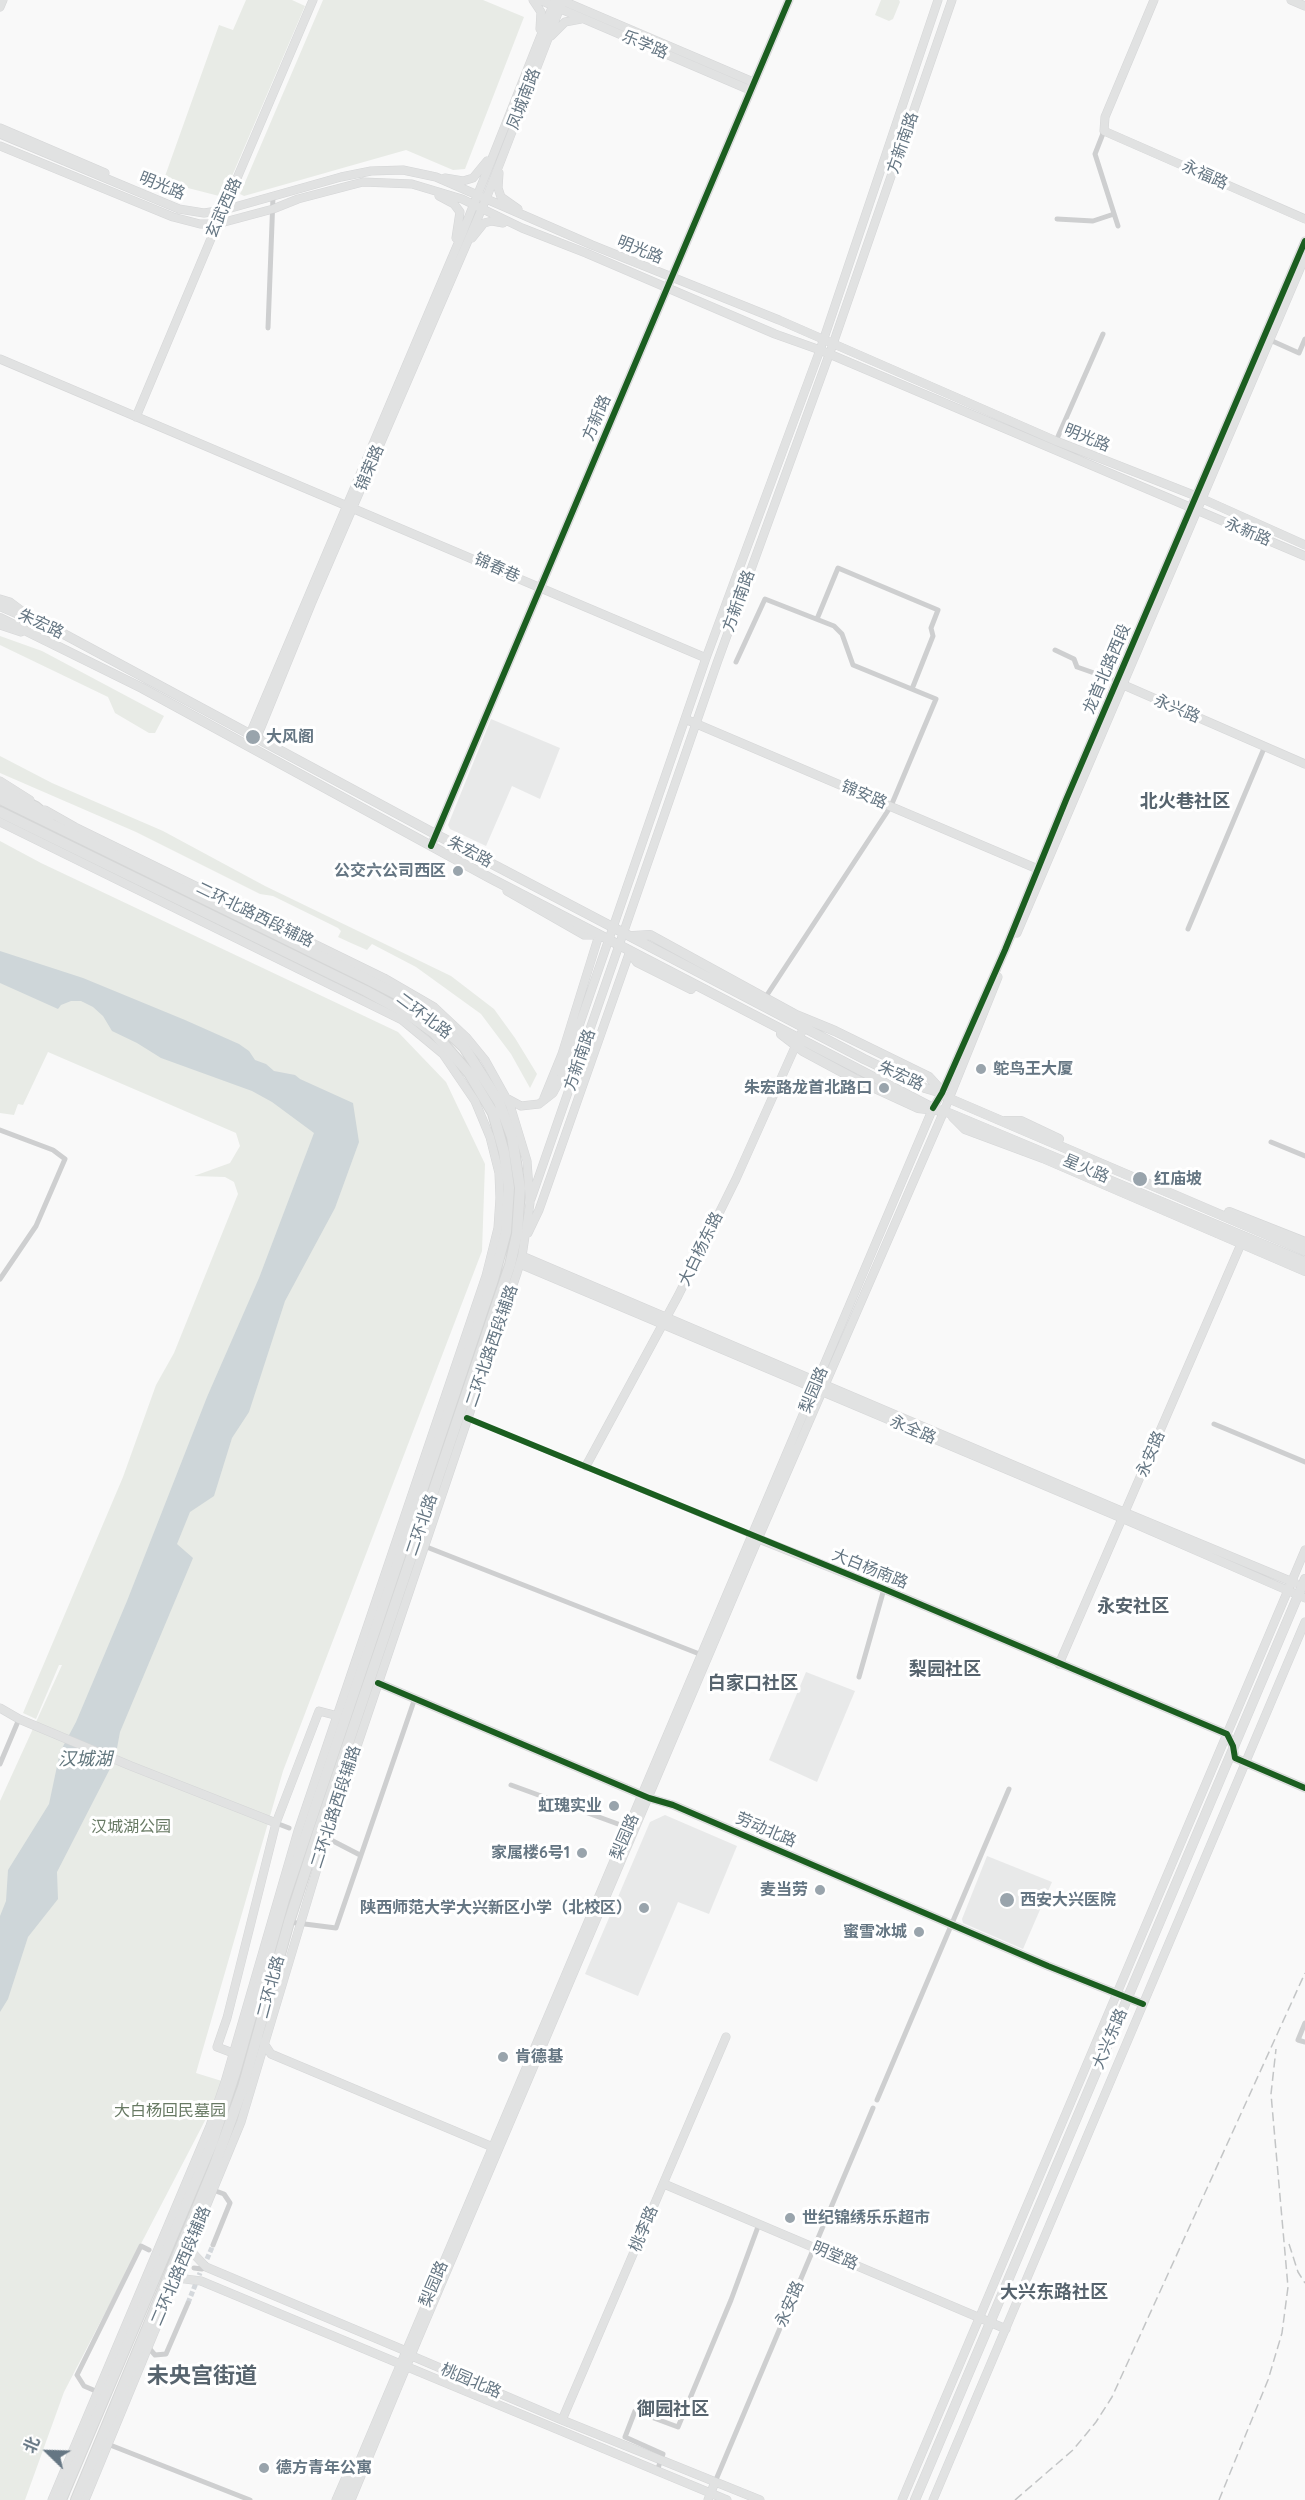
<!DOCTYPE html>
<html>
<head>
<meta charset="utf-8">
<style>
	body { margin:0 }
	#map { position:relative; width:1305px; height:2500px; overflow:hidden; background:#f9f9f9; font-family:Quicksand,"Noto Sans SC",sans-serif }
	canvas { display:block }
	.north { position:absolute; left:18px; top:2422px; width:60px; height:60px; -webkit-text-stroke:4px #fff; paint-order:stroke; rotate:293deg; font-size:16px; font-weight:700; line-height:24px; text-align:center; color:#657683 }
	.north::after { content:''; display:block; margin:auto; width:21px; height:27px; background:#657683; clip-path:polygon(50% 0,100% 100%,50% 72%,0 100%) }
</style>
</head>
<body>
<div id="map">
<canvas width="1305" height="2500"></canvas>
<div class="north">北</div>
</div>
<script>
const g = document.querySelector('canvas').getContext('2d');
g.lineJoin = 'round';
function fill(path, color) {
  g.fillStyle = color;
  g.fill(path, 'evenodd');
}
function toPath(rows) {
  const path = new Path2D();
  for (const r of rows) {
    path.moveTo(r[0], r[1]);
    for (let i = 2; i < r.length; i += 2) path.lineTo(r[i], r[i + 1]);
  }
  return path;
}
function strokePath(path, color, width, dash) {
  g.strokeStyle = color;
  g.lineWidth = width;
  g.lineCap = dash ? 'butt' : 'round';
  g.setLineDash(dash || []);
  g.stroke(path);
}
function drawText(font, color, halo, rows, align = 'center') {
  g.font = font + ' Quicksand,"Noto Sans SC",sans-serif';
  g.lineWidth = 6;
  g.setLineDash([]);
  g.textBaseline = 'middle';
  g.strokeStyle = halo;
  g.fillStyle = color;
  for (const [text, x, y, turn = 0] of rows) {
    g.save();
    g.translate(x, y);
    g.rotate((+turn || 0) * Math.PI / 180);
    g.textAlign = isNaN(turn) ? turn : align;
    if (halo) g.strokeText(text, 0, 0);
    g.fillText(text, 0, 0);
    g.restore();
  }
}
const built = toPath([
	[491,719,560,748,540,799,512,786,486,846,450,829,448,825],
	[806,1672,855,1691,817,1782,769,1760],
	[665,1815,737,1846,709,1914,678,1902,638,1996,585,1974,650,1822],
	[987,1856,1052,1882,1023,1949,963,1923,962,1919]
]);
const green = toPath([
	[246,0,292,0,305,6,223,197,184,187,164,179,219,25,233,30],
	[323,0,483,0,524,17,465,169,453,170,406,150,244,196,240,194],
	[881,0,899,0,900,2,893,19,889,21,875,15],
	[0,636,42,651,164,716,155,733,149,733,115,713,108,697,0,645],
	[0,756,52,783,163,831,265,886,451,976,494,1009,515,1038,537,1074,530,1088,511,1054,481,1014,416,967,372,944,367,950,351,943,338,937,341,931,338,928,273,896,260,894,136,832,0,773],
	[0,841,41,863,398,1032,446,1082,485,1164,482,1251,283,1771,196,2073,225,2082,64,2392,25,2500,0,2500,0,1801,62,1665,59,1665,36,1719,23,1713,123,1477,156,1385,174,1353,238,1194,234,1182,225,1177,194,1176,230,1163,240,1146,236,1133,48,1052,23,1105,18,1104,14,1115,0,1113]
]);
const water = toPath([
	[0,951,83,978,185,1020,239,1044,249,1051,255,1060,266,1064,274,1071,295,1075,300,1079,353,1103,359,1142,335,1208,285,1301,249,1412,232,1438,214,1496,190,1512,177,1544,193,1558,120,1732,115,1759,57,1872,58,1899,28,1937,8,1999,0,2012,0,1916,6,1901,8,1870,49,1804,60,1752,76,1722,127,1601,207,1397,259,1278,314,1133,272,1102,252,1091,161,1058,137,1043,112,1031,103,1016,93,1007,81,1001,71,1001,61,1005,58,1009,0,983]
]);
const streetTunnel = toPath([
	[204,2266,213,2245],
	[188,2303,200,2273]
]);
const street = toPath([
	[1104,131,1095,154,1118,226],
	[1057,219,1093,221,1114,214],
	[268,328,273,197],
	[1270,340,1299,353,1305,339],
	[1056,441,1103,334],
	[817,619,838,568,938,610,931,628,933,636,912,689],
	[1055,650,1074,659,1077,667,1117,681],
	[736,662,765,599,834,626,842,634,853,665,936,699,891,806,765,998],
	[1188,929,1265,746],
	[0,1130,53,1150,65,1159,36,1226,0,1279],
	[1271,1142,1305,1156],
	[467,1418,752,1536],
	[1214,1424,1305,1462],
	[424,1546,702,1655],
	[859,1677,884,1589],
	[0,1764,19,1719],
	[511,1785,629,1828],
	[276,1823,289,1828],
	[331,1840,360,1855],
	[289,1922,336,1928,415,1698],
	[1305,2023,1298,2040,1305,2042],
	[877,2100,1009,1789],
	[213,2190,224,2194,230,2203,213,2245],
	[194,2268,202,2269],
	[148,2347,155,2355,166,2354,188,2303],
	[98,2392,84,2386,77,2375,141,2246,149,2250],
	[105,2443,250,2500],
	[657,2471,663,2454,625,2437,635,2411,678,2427,731,2300,759,2224],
	[715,2482,873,2108]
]);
const secondary = toPath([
	[533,0,541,12,540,29],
	[540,0,750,90],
	[561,0,753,82],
	[1154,0,1105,117,1104,131,1305,219],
	[1291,0,1305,6],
	[0,7,3,0],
	[551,36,565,22,581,19],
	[0,128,105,173],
	[0,134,179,209,204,213,224,210,341,177,371,171,403,170,436,177,592,245,779,320,1056,441,1196,496,1305,545],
	[0,146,173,217,200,224,217,224,273,209,298,199,363,182,412,184,462,199,522,228,586,253,775,334,820,350,1305,556],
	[499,173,498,188,501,197,518,209],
	[445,178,463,181,473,178,487,161],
	[439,196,454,204,460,212,456,238],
	[223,211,313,0],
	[472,238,484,223,492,221,503,223],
	[0,359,706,658],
	[136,417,218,222],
	[0,599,10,602,26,614],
	[0,625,21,632],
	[1119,683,1305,764],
	[685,719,1040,870],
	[250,734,462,234,555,0],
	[257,737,312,602,486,199,563,0],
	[0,781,30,800],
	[45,810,75,827,384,978,434,1007,467,1038,485,1060,510,1105,527,1161,530,1203,522,1256,517,1273,328,1832,241,2122,85,2500],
	[0,822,402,1020,443,1054,475,1101,490,1137,499,1173,500,1198,498,1228,486,1276,298,1831,225,2082,210,2126,52,2500],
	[431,846,789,0],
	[507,891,584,935,599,935,562,1054,544,1098],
	[1017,933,1305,257],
	[508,1099,521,1106,539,1104,553,1093,561,1078,706,658,820,350,938,0],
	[531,1199,717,663,833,344,952,0],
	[528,1233,539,1210,630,951],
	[522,1256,1126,1513,1295,1583],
	[520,1264,1124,1519,1305,1598],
	[586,1466,678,1296,736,1179,804,1027],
	[754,1537,884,1589,1227,1734,1233,1746,1235,1758,1305,1788],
	[1059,1664,1241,1244],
	[378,1683,649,1798,673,1805,1048,1966,1143,2004],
	[0,1708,19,1719,131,1766,276,1823],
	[263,2042,271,2054,495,2148],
	[233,2053,217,2047,227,2018,276,1823,319,1711,338,1716],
	[664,2184,1006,2329],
	[189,2249,206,2267,406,2351,412,2356,562,2420,760,2500],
	[177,2278,201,2281,727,2500],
	[562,2420,726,2037],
	[336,2500,346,2477,355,2471],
	[343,2500,933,1108,942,1093,1005,950,1066,800,1305,241],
	[351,2500,417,2341,758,1539,944,1111,998,977],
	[708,2500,715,2482],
	[902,2500,1305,1550],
	[933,2500,1305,1622]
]);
const primary = toPath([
	[0,606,60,632,437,835,864,1059,925,1088,942,1093],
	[0,618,142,688,490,878,933,1108],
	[633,936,650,935,796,1015,835,1031,929,1077,948,1098,1305,1251],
	[630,952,637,962,691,989],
	[781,1034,803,1051,855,1079,918,1108,944,1111,1305,1262],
	[953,1117,965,1129,1043,1158,1305,1271],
	[1005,1121,1021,1121,1059,1139],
	[1229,1212,1305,1242],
	[915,2500,1305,1579]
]);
const highway = toPath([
	[0,790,36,807,49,818],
	[0,799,367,979,400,996,435,1020,464,1047,499,1102,512,1137,520,1188,517,1234,510,1265,318,1832,289,1922,243,2087,214,2167,76,2500],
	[0,812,366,991,408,1014,434,1033,469,1073,493,1113,504,1152,509,1188,506,1232,493,1280,284,1900,235,2073,212,2143,61,2500]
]);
const rail = toPath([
	[1289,2244,1298,2272,1305,2283],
	[1015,2500,1073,2450,1096,2422,1112,2397,1305,1973],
	[1219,2500,1268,2380,1282,2333,1288,2287,1271,2094,1276,2049]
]);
const cycleway = toPath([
	[431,846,789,0],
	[933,1108,942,1093,1005,950,1066,800,1305,241],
	[467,1418,884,1589,1227,1734,1233,1746,1235,1758,1305,1788],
	[378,1683,649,1798,673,1805,1048,1966,1143,2004]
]);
const markers = [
	[253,737,8,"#99a4ac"],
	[458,871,6,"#99a4ac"],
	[981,1069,6,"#99a4ac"],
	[884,1088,6,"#99a4ac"],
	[1140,1179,8,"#99a4ac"],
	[614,1806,6,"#99a4ac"],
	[582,1853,6,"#99a4ac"],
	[820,1890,6,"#99a4ac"],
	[1007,1900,8,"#99a4ac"],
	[644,1908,6,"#99a4ac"],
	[919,1932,6,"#99a4ac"],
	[503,2057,6,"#99a4ac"],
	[790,2218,6,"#99a4ac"],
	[264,2468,6,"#99a4ac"]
];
const streetNames = [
	["乐学路",645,45,23],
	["凤城南路",524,99,-69],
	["方新南路",903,143,-71],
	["永福路",1205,175,24],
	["明光路",162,186,22],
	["玄武西路",224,208,-66],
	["明光路",640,250,22],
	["方新路",597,418,-67],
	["明光路",1087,438,22],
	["锦荣路",370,468,-67],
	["永新路",1248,532,23],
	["锦春巷",497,568,24],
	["方新南路",739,601,-70],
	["朱宏路",41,624,25],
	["龙首北路西段",1107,669,-67],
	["永兴路",1177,709,23],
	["锦安路",864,795,23],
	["朱宏路",470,852,28],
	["二环北路西段辅路",255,915,26],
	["二环北路",424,1016,37],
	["方新南路",580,1060,-71],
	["朱宏路",901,1076,25],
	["星火路",1086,1169,23],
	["大白杨东路",701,1249,-64],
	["二环北路西段辅路",492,1346,-71],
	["梨园路",814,1390,-67],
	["永全路",913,1430,23],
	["永安路",1151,1454,-67],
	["二环北路",422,1525,-71],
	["大白杨南路",870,1569,22],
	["二环北路西段辅路",336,1807,-72],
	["劳动北路",766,1830,23],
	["梨园路",625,1837,-67],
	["二环北路",271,1987,-75],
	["大兴东路",1110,2039,-67],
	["桃李路",644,2229,-67],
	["明堂路",835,2256,23],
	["二环北路西段辅路",181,2266,-67],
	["梨园路",434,2284,-67],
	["永安路",790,2304,-67],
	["桃园北路",471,2381,23]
];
const poiNames = [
	["大风阁",266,737],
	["公交六公司西区",446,871,"right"],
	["鸵鸟王大厦",993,1069],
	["朱宏路龙首北路口",872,1088,"right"],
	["红庙坡",1154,1179],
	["虹瑰实业",602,1806,"right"],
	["家属楼6号1",570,1853,"right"],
	["麦当劳",808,1890,"right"],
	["西安大兴医院",1020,1900],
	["陕西师范大学大兴新区小学（北校区）",632,1908,"right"],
	["蜜雪冰城",907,1932,"right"],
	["肯德基",515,2057],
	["世纪锦绣乐乐超市",802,2218],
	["德方青年公寓",276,2468]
];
const parkNames = [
	["汉城湖公园",131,1827],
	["大白杨回民墓园",170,2111]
];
const neighbourhoodNames = [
	["北火巷社区",1185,802],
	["永安社区",1133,1607],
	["梨园社区",945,1670],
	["白家口社区",753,1684],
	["大兴东路社区",1054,2293],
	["御园社区",673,2410]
];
const waterNames = [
	["汉城湖",85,1760]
];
const districtNames = [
	["未央宫街道",202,2376]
];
fill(built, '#e8e9e9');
fill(green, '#e8ebe6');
fill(water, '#ced6d9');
strokePath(streetTunnel, '#d4d8dc', 5, [5, 2.5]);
strokePath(secondary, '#d5d6d7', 9);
strokePath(primary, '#d5d6d7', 10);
strokePath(highway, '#d5d6d6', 12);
strokePath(street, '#cecfd0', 5);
strokePath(secondary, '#e1e2e2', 8);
strokePath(primary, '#e1e2e2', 9);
strokePath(highway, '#e1e2e2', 10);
strokePath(rail, '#c3c5c6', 1.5, [9, 4.5]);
strokePath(cycleway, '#1b5e20', 6);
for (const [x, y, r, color] of markers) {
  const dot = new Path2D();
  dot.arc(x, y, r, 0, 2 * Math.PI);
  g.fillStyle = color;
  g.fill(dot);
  strokePath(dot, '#fff', 2);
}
drawText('16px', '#657683', '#fff', streetNames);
drawText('bold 16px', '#657683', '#fff', poiNames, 'left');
drawText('16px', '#687a64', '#fff', parkNames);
drawText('bold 18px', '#57646e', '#fff', neighbourhoodNames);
drawText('italic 18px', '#60757c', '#fff', waterNames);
drawText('bold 22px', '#57646e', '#fff', districtNames);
</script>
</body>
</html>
